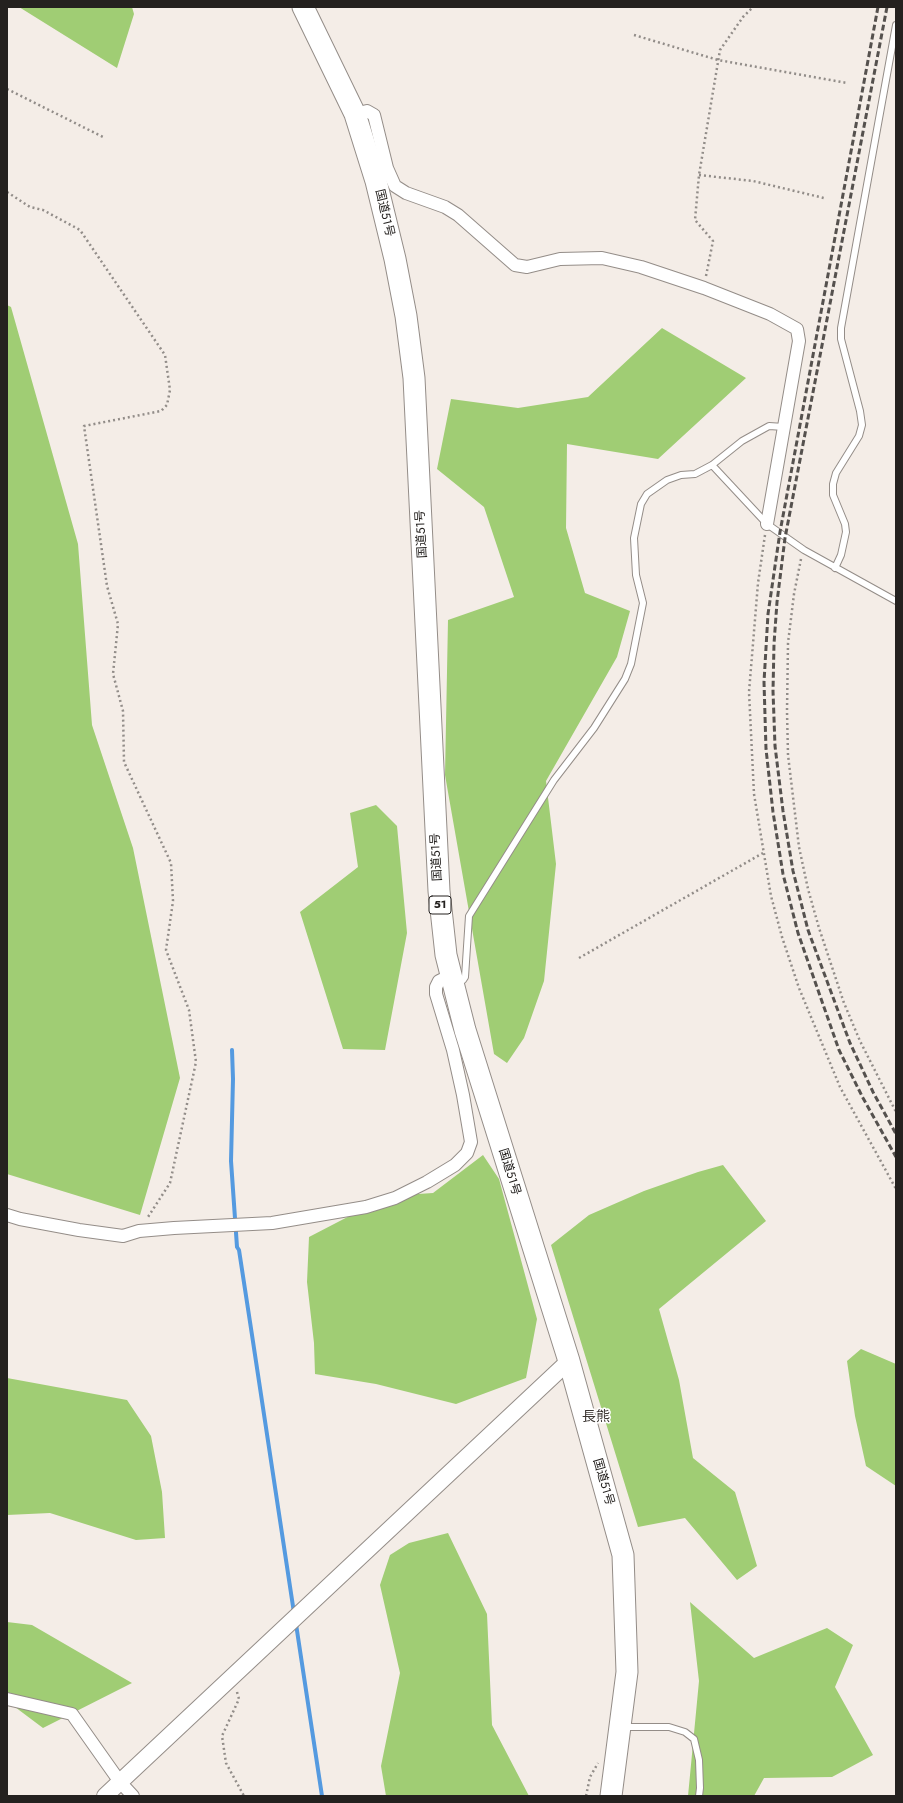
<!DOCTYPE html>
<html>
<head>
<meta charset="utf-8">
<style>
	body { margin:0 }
	#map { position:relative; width:903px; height:1803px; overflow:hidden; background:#f4ede7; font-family:Jost,sans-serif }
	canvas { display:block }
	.frame { position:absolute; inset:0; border:8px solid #24211f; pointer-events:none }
</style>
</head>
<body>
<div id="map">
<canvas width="903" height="1803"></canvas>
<div class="frame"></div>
</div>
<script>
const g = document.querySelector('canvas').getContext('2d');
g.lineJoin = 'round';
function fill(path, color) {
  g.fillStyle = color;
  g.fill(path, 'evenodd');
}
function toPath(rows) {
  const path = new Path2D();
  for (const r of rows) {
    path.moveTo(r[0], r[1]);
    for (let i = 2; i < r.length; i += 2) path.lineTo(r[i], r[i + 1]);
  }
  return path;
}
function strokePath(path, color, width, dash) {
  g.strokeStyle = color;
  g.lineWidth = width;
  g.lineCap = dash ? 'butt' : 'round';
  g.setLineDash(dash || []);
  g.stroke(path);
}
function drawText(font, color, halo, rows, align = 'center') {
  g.font = font + ' Jost,"Noto Sans JP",sans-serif';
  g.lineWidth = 3;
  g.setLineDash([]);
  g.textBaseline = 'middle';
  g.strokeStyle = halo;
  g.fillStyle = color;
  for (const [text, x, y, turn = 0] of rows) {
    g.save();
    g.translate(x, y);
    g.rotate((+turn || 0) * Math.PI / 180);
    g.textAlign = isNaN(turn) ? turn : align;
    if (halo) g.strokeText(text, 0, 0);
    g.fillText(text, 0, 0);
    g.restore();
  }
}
const forest = toPath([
	[19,7,132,7,134,14,117,68],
	[7,305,11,307,78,544,92,725,133,848,180,1078,140,1215,7,1174],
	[662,328,746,378,658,459,567,444,566,528,585,593,630,611,617,657,546,781,556,864,544,981,524,1038,507,1063,494,1054,445,775,448,620,514,597,484,507,437,469,451,399,518,408,588,397],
	[376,805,397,826,407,933,385,1050,343,1049,300,912,358,867,350,813],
	[483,1155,499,1179,537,1319,526,1378,456,1404,376,1384,315,1374,314,1343,307,1282,309,1237,388,1196,433,1193],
	[723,1165,766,1221,659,1309,679,1380,693,1458,735,1492,757,1566,737,1580,685,1518,638,1527,551,1245,589,1215,644,1191,698,1172],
	[861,1349,896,1364,896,1486,866,1466,855,1416,847,1361],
	[7,1378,127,1400,151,1436,162,1492,165,1538,136,1540,50,1513,7,1515],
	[448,1533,487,1614,492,1725,529,1796,386,1796,381,1766,400,1673,380,1585,390,1555,409,1543],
	[690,1602,754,1658,827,1628,853,1645,835,1687,873,1755,832,1777,764,1778,754,1796,688,1796,699,1681],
	[7,1622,32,1625,132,1683,43,1728,7,1701]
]);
const stream = toPath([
	[232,1050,233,1079,231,1161,237,1247,239,1250,252,1335,294,1613],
	[296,1624,322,1796]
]);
const path = toPath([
	[634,35,718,60,847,83],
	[7,89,103,137],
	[699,175,753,181,824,198],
	[7,192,30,207,43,210,80,230,165,355,170,390,167,405,161,411,84,426,107,586,118,624,113,674,123,711,124,762,171,863,173,901,166,950,189,1010,196,1062,170,1183,148,1217],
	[706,276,713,241,695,220,699,175,720,50,743,17,753,7],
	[765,535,758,583,749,692,754,794,771,896,782,937,799,988,840,1087,896,1189],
	[801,559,794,594,788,643,787,711,788,755,799,847,808,889,819,928,844,1003,860,1041,896,1112],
	[579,958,763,853],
	[237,1692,239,1699,222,1736,226,1763,244,1796],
	[586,1796,590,1777,598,1763]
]);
const lane = toPath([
	[712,465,767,524,804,550,896,601],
	[835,568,841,555,846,532,845,524,833,495,833,484,836,473,859,436,862,425,860,411,841,339,841,328,896,25],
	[456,983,463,980,465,977,469,916,554,780,594,728,625,679,631,664,643,603,636,575,634,538,641,504,647,494,667,480,681,475,695,474,712,465,742,441,769,426,784,427],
	[623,1727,669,1727,685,1732,694,1739,699,1760,700,1788,699,1796]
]);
const street = toPath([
	[355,114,367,111,374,115,387,168,395,186,406,193,445,207,458,215,515,265,527,267,560,259,602,258,641,267,704,288,770,314,797,329,799,341,767,524],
	[7,1215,20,1219,79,1230,123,1236,139,1231,174,1228,272,1223,366,1207,395,1198,427,1182,455,1165,467,1153,471,1142,463,1095,453,1050,436,994,436,987,439,981,451,975],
	[7,1699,72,1714,120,1782,133,1796]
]);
const secondary = toPath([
	[105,1796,569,1361]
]);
const highway = toPath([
	[303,7,355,114,376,181,395,259,406,316,414,378,439,891,446,955,465,1030,569,1361,623,1555,627,1672,611,1796]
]);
const rail = toPath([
	[878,7,780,532,768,614,764,682,766,749,773,812,783,874,798,933,839,1050,863,1098,896,1157],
	[887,7,785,538,777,602,774,644,773,691,775,746,783,811,793,871,808,930,850,1043,873,1092,896,1134]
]);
const shields = [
	[440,905,22]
];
const shieldNames = [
	["51",440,905]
];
const streetNames = [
	["国道51号",384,213,77],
	["国道51号",422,534,-93],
	["国道51号",437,857,-93],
	["国道51号",509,1172,73],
	["国道51号",603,1482,74]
];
const quarterNames = [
	["長熊",596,1418]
];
fill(forest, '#a0cd74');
strokePath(stream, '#549ae0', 4);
strokePath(lane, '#948d88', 8);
strokePath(street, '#948d88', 14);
strokePath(secondary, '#948d88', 18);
strokePath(highway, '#948d88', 23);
strokePath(path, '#928d89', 2.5, [2, 3]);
strokePath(lane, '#fff', 6);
strokePath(street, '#fff', 12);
strokePath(secondary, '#fff', 16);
strokePath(highway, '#fff', 21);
strokePath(rail, '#55514e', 3, [6, 3]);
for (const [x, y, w] of shields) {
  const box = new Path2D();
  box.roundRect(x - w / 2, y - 9, w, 18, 3);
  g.fillStyle = '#fff';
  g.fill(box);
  strokePath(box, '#24211f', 1);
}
drawText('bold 11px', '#24211f', null, shieldNames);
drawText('12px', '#24211f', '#fff', streetNames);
drawText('14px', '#3c3632', '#fff', quarterNames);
</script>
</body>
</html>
